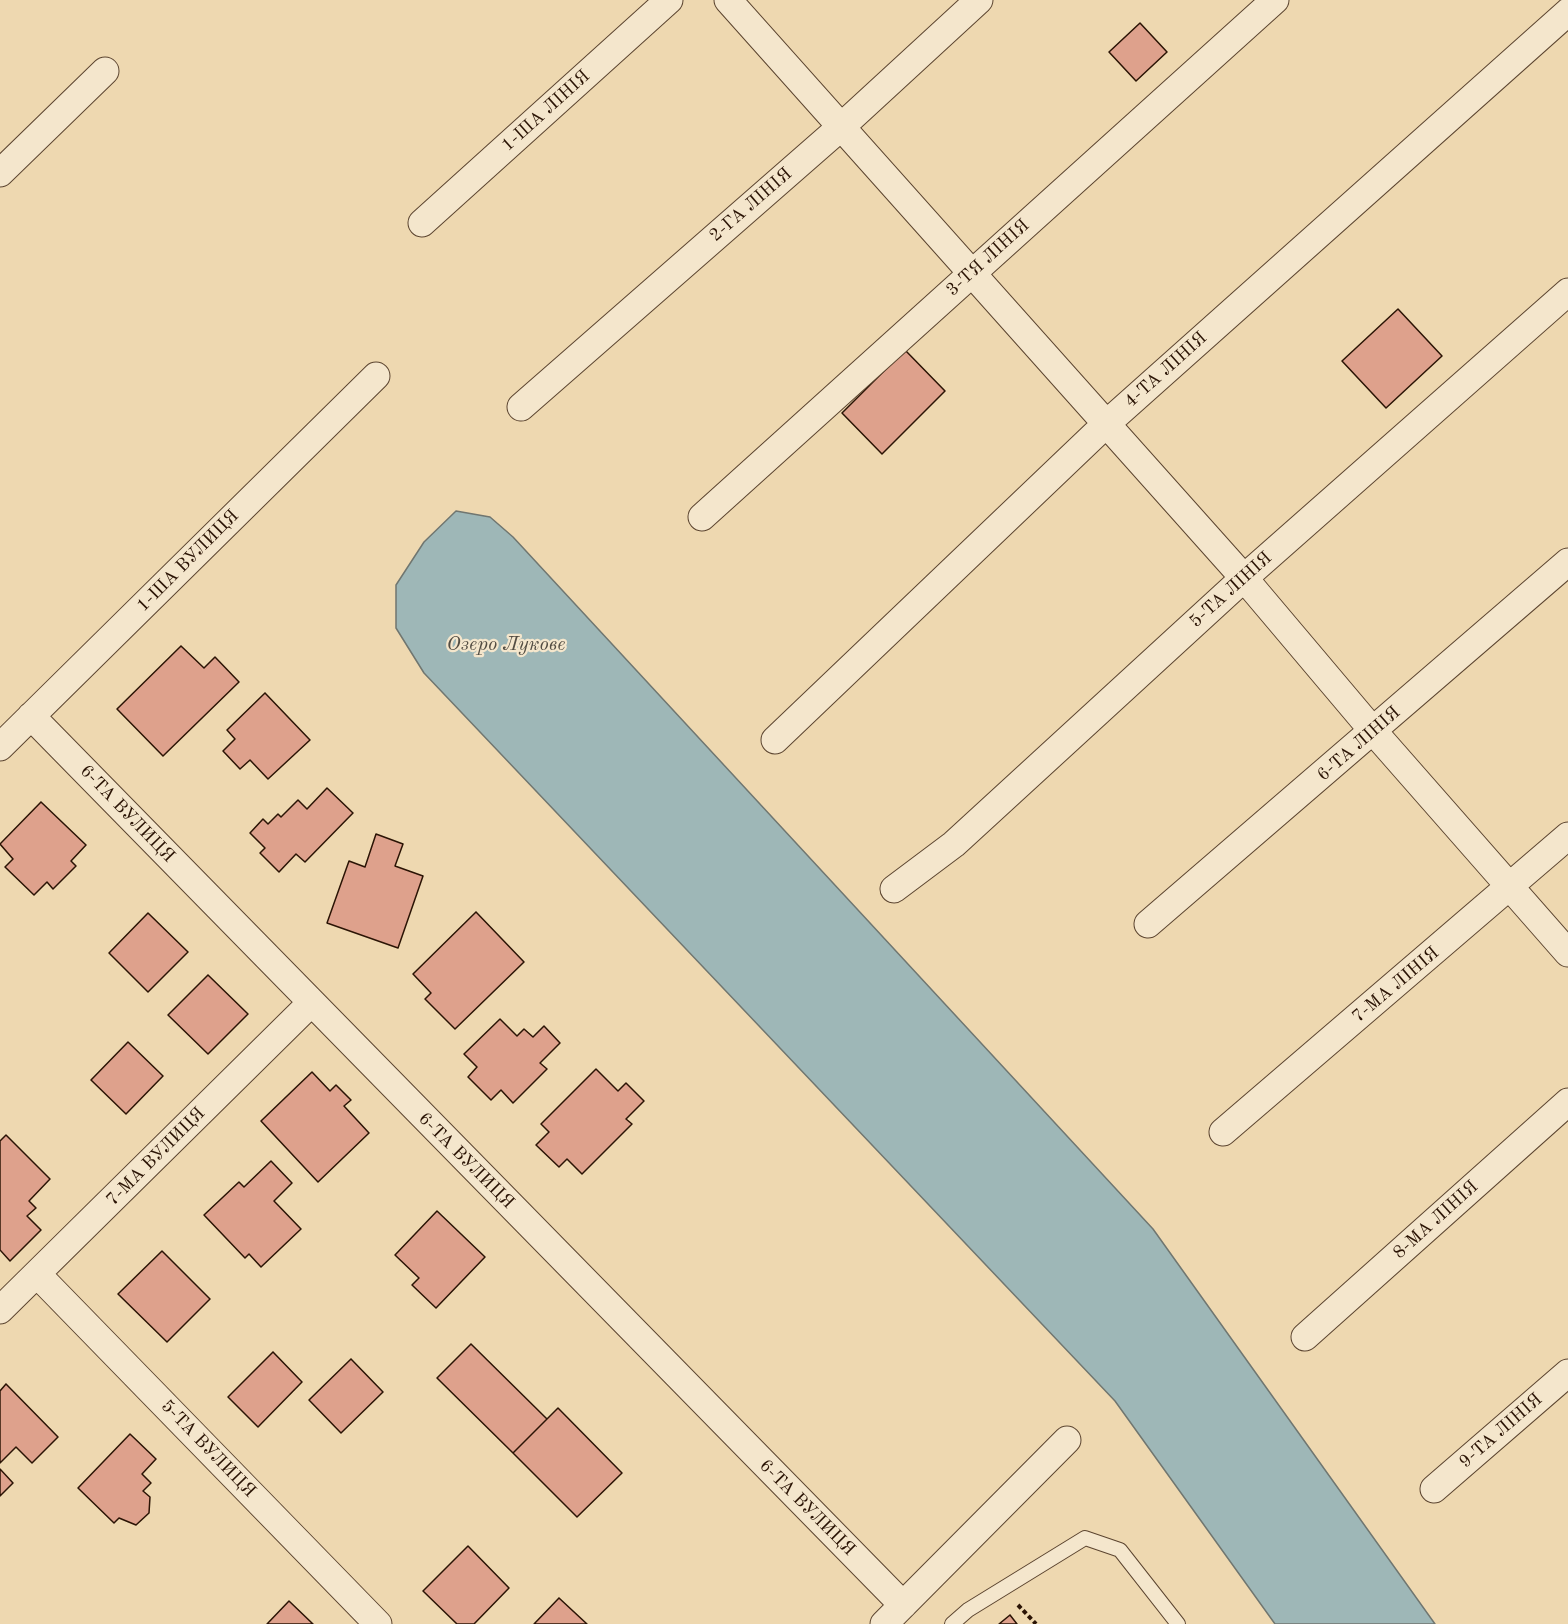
<!DOCTYPE html>
<html>
<head>
<meta charset="utf-8">
<style>
	body { margin:0 }
	canvas { display:block; background:#eed8b0 }
</style>
</head>
<body>
<canvas width="1568" height="1624"></canvas>
<script>
const g = document.querySelector('canvas').getContext('2d');
g.lineJoin = 'round';
function fill(path, color) {
  g.fillStyle = color;
  g.fill(path, 'evenodd');
}
function toPath(rows) {
  const path = new Path2D();
  for (const r of rows) {
    path.moveTo(r[0], r[1]);
    for (let i = 2; i < r.length; i += 2) path.lineTo(r[i], r[i + 1]);
  }
  return path;
}
function strokePath(path, color, width, dash) {
  g.strokeStyle = color;
  g.lineWidth = width;
  g.lineCap = dash ? 'butt' : 'round';
  g.setLineDash(dash || []);
  g.stroke(path);
}
function drawText(font, color, halo, rows, align = 'center') {
  g.font = font + ' "Old Standard TT",serif';
  g.lineWidth = 4.5;
  g.setLineDash([]);
  g.textBaseline = 'middle';
  g.strokeStyle = halo;
  g.fillStyle = color;
  for (const [text, x, y, turn = 0] of rows) {
    g.save();
    g.translate(x, y);
    g.rotate((+turn || 0) * Math.PI / 180);
    g.textAlign = isNaN(turn) ? turn : align;
    if (halo) g.strokeText(text, 0, 0);
    g.fillText(text, 0, 0);
    g.restore();
  }
}
const water = toPath([
	[456,511,490,517,513,537,1153,1229,1435,1624,1275,1624,1115,1401,424,673,396,628,396,585,424,542,456,511]
]);
const building = toPath([
	[1140,23,1167,52,1136,81,1109,52,1140,23],
	[1398,309,1442,356,1386,408,1342,361,1398,309],
	[905,350,945,391,882,454,842,413,905,350],
	[181,646,204,668,215,657,239,682,163,756,117,709,181,646],
	[265,693,310,740,268,779,250,760,240,769,223,751,235,739,227,730,265,693],
	[327,788,353,813,305,862,296,854,279,872,260,853,265,848,250,833,263,819,268,824,278,814,281,817,298,800,307,809,327,788],
	[41,802,86,845,71,861,76,866,53,889,47,882,34,895,5,867,13,859,0,844,41,802],
	[376,834,403,844,395,866,423,876,398,948,327,923,349,861,365,867,376,834],
	[476,912,524,962,455,1029,425,999,431,993,413,974,476,912],
	[148,913,188,952,148,992,109,953,148,913],
	[208,975,248,1014,208,1054,168,1015,208,975],
	[500,1019,517,1036,524,1029,533,1037,544,1026,560,1043,540,1063,547,1069,513,1103,501,1090,491,1100,468,1077,477,1067,464,1054,500,1019],
	[128,1042,163,1076,126,1114,91,1080,128,1042],
	[596,1069,618,1091,626,1083,644,1101,626,1119,632,1124,582,1174,567,1159,559,1167,536,1145,549,1132,541,1124,596,1069],
	[312,1072,330,1091,336,1085,351,1100,344,1106,369,1133,318,1182,261,1121,312,1072],
	[6,1135,50,1179,29,1201,36,1208,27,1216,41,1230,10,1261,0,1250,0,1141,6,1135],
	[271,1161,292,1183,274,1201,301,1229,261,1267,249,1254,245,1258,204,1215,239,1182,244,1187,271,1161],
	[437,1211,485,1257,436,1308,412,1285,419,1278,395,1255,437,1211],
	[162,1251,210,1299,167,1342,118,1294,162,1251],
	[471,1344,547,1419,513,1453,437,1378,471,1344],
	[273,1352,302,1382,258,1427,228,1397,273,1352],
	[351,1359,383,1392,341,1433,309,1400,351,1359],
	[6,1384,58,1437,32,1463,16,1447,0,1463,0,1391,6,1384],
	[558,1408,622,1473,577,1517,513,1453,558,1408],
	[130,1434,156,1459,142,1474,151,1483,143,1491,150,1497,149,1513,136,1525,119,1518,114,1523,78,1488,130,1434],
	[0,1469,13,1483,0,1496,0,1469],
	[468,1546,509,1588,474,1624,457,1624,423,1591,468,1546],
	[559,1598,587,1624,534,1624,559,1598],
	[289,1601,313,1624,267,1624,289,1601],
	[1010,1615,1017,1624,999,1624,1010,1615]
]);
const path = toPath([
	[1018,1605,1036,1624]
]);
const service = toPath([
	[952,1624,968,1610,1085,1538,1120,1550,1178,1624]
]);
const minor = toPath([
	[728,0,1244,578,1374,732,1568,953],
	[0,173,105,71],
	[422,223,669,0],
	[521,407,841,127,979,0],
	[702,517,1275,0],
	[31,716,903,1605],
	[775,740,1105,425,1568,12],
	[0,747,376,376],
	[894,889,954,844,1244,578,1568,292],
	[1148,924,1568,562],
	[1223,1132,1568,836],
	[37,1274,378,1624],
	[0,1310,311,1003],
	[1305,1337,1568,1102],
	[1434,1489,1568,1373],
	[884,1624,1067,1440]
]);
const streetNames = [
	["1-ША ЛІНІЯ",546,111,-42],
	["2-ГА ЛІНІЯ",751,205,-41],
	["3-ТЯ ЛІНІЯ",988,258,-42],
	["4-ТА ЛІНІЯ",1166,370,-42],
	["1-ША ВУЛИЦЯ",188,561,-45],
	["5-ТА ЛІНІЯ",1231,590,-42],
	["6-ТА ЛІНІЯ",1359,744,-41],
	["6-ТА ВУЛИЦЯ",127,814,46],
	["7-МА ЛІНІЯ",1396,985,-40],
	["7-МА ВУЛИЦЯ",156,1157,-45],
	["6-ТА ВУЛИЦЯ",466,1161,45],
	["8-МА ЛІНІЯ",1436,1220,-42],
	["9-ТА ЛІНІЯ",1501,1431,-41],
	["5-ТА ВУЛИЦЯ",208,1449,46],
	["6-ТА ВУЛИЦЯ",807,1508,45]
];
const waterNames = [
	["Озеро Лукове",506,645]
];
fill(water, '#9eb7b7');
strokePath(water, '#707670', 1.5);
fill(building, '#dea18c');
strokePath(building, '#2b1405', 1.5);
strokePath(service, '#5c4530', 16);
strokePath(minor, '#5c4530', 29);
strokePath(path, '#2b1405', 4, [4.5, 3]);
strokePath(service, '#f4e6cc', 14);
strokePath(minor, '#f4e6cc', 27);
drawText('18px', '#2b1405', '#f4e6cc', streetNames);
drawText('italic 20px', '#534d43', '#f4e6cc', waterNames);
</script>
</body>
</html>
